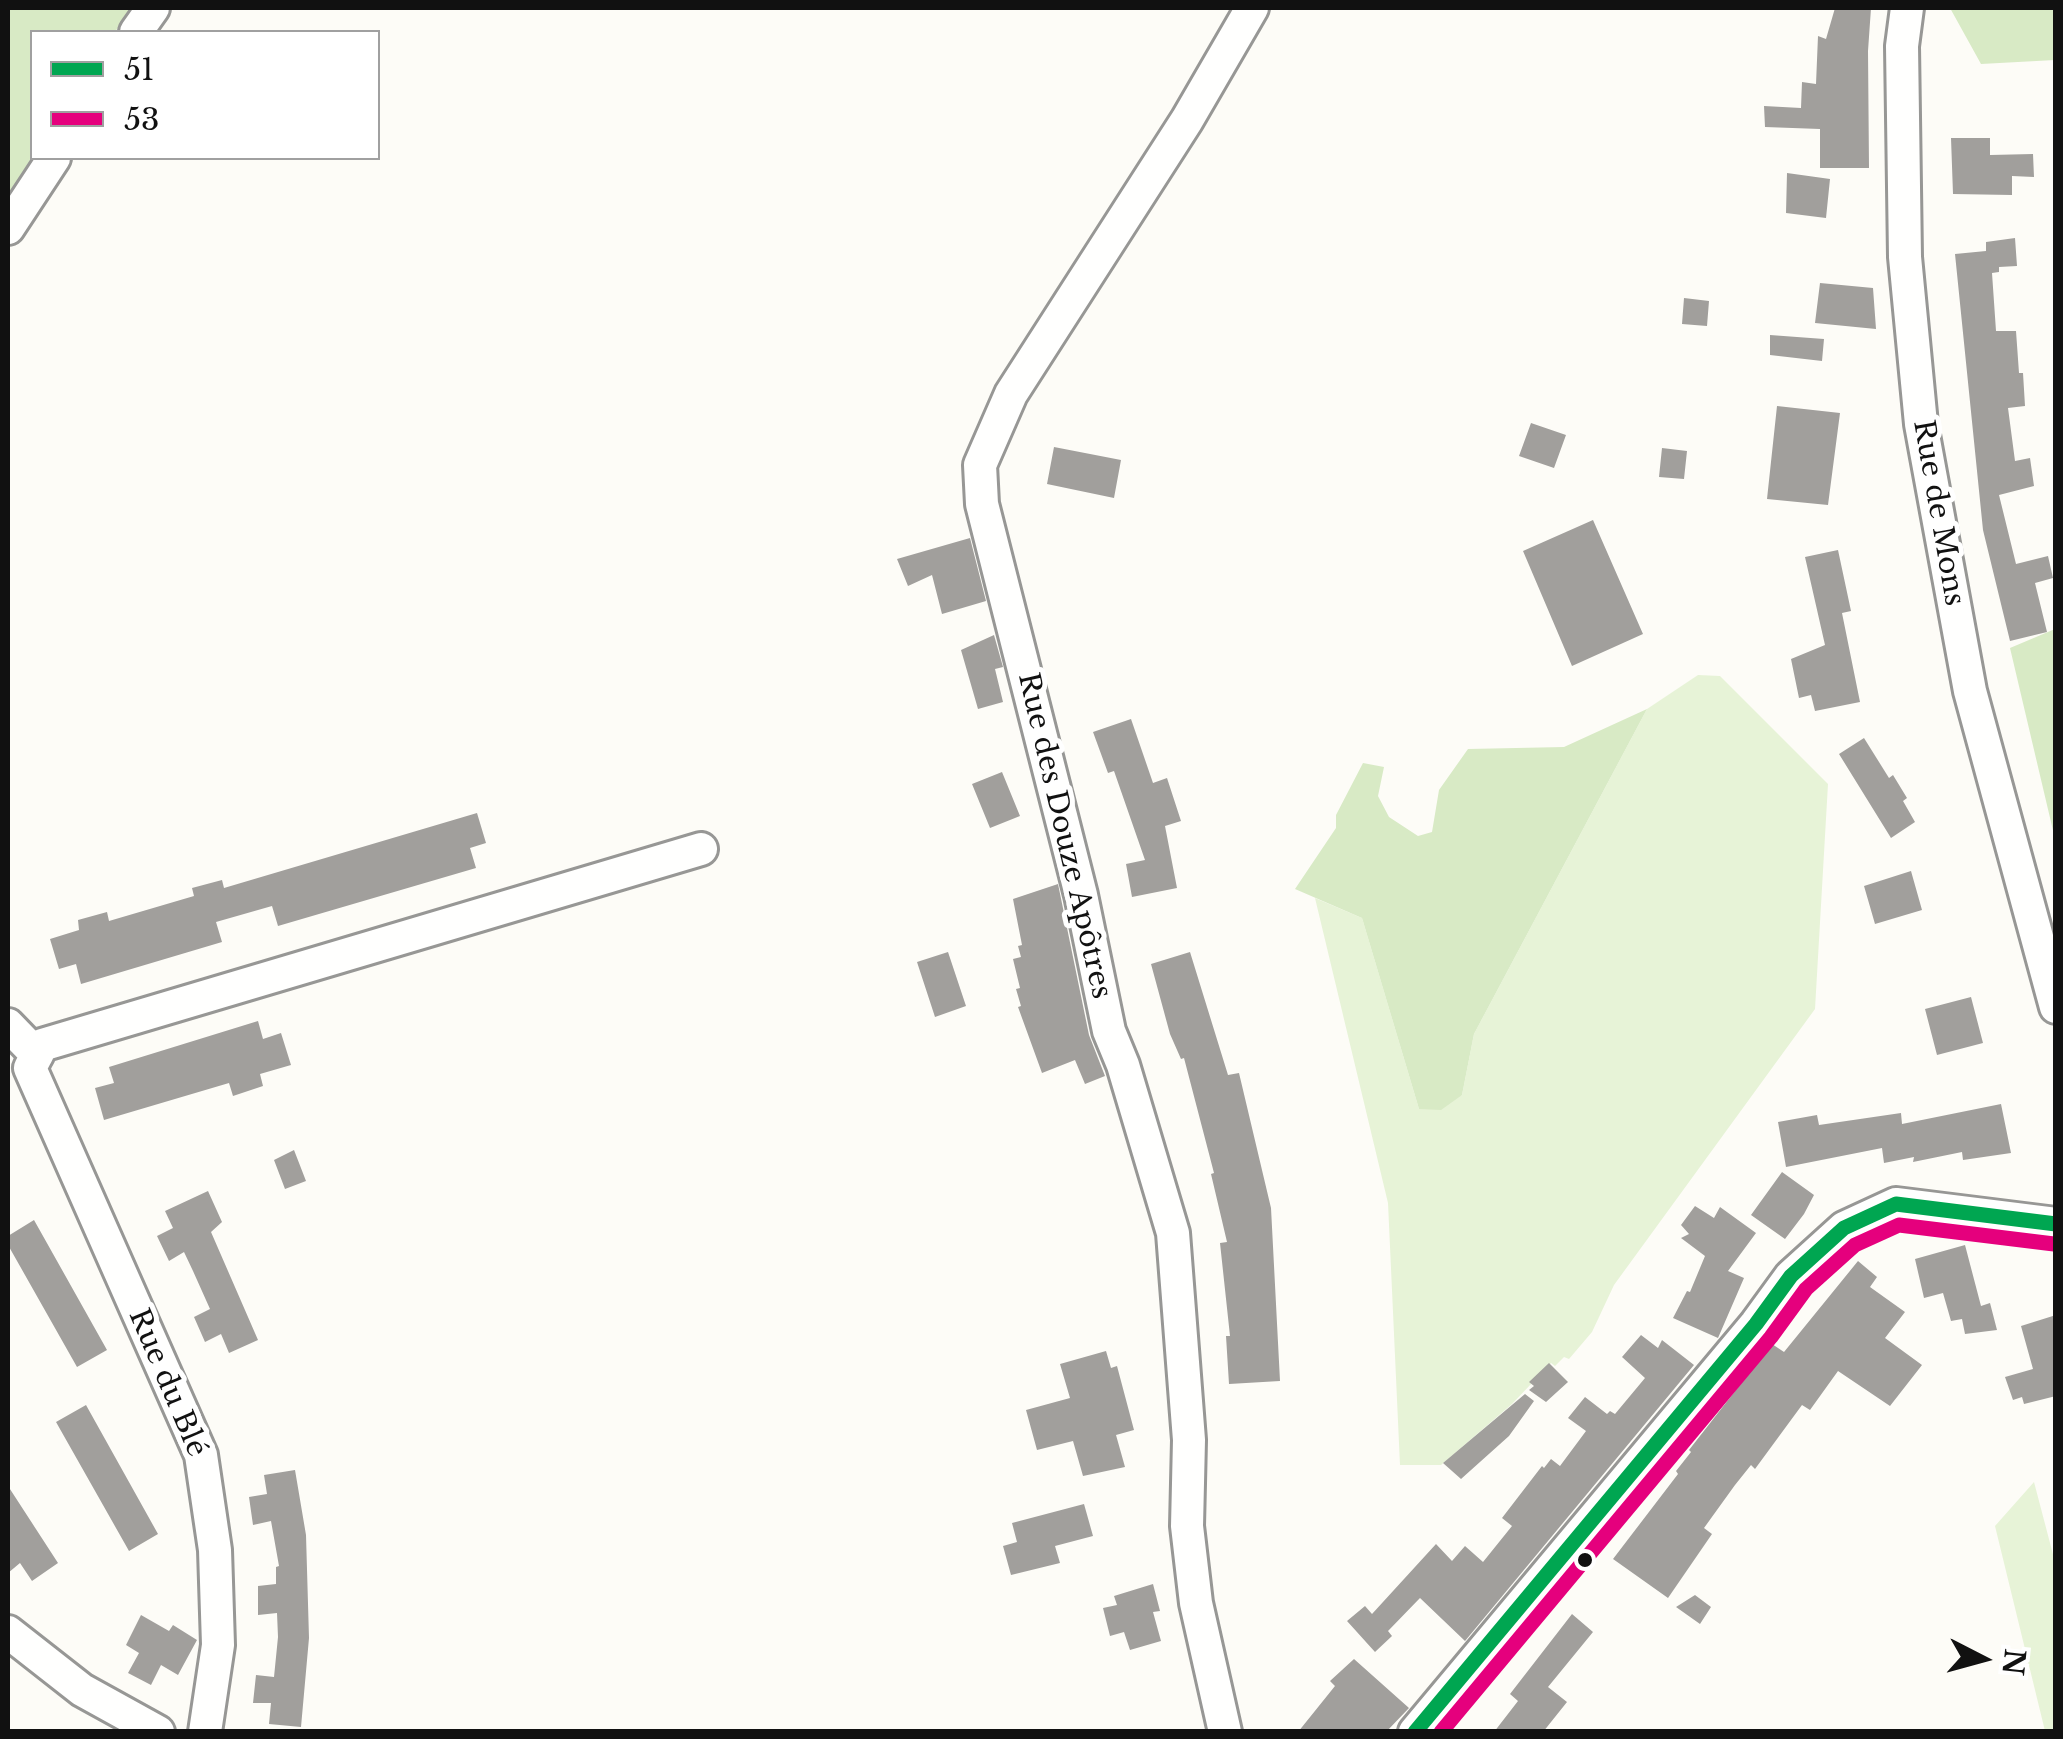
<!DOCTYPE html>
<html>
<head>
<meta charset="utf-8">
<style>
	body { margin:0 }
	#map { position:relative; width:2063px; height:1739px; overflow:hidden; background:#fdfcf7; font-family:"Libre Baskerville",serif }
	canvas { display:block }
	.frame { position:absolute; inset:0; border:10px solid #111; pointer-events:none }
	.legend { position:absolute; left:30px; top:30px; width:350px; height:130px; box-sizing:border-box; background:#fff; border:2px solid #a0a0a0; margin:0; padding:12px 18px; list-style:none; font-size:30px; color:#111 }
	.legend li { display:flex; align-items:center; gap:20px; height:50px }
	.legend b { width:50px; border:2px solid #a0a0a0 }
	.north { position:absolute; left:1933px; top:1609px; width:100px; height:100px; -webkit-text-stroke:8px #fff; paint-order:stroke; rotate:96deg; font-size:28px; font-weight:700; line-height:40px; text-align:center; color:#111 }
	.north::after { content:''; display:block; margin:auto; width:35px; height:45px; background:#111; clip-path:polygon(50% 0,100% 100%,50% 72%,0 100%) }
</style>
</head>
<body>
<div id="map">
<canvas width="2063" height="1739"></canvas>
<div class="frame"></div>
<ul class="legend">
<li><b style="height:12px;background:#00a651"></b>51</li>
<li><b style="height:12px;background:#e5007d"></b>53</li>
</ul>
<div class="north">N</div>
</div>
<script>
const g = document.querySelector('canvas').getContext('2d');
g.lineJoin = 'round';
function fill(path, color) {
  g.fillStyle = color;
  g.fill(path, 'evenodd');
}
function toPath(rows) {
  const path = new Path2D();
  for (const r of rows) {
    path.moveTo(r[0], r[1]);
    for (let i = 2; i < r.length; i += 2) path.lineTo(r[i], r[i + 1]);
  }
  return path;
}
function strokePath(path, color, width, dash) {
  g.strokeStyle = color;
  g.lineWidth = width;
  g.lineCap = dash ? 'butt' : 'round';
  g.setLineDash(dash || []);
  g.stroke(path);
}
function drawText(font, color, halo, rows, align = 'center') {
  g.font = font + ' "Libre Baskerville",serif';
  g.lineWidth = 10;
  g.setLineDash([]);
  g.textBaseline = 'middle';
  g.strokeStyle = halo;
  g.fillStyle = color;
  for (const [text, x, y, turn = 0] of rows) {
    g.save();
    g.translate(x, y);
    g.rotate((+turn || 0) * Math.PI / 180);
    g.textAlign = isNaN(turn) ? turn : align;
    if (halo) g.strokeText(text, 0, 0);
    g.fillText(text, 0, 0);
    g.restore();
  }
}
const green = toPath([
	[1698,675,1720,676,1828,784,1815,1009,1614,1285,1592,1332,1569,1359,1564,1357,1555,1366,1551,1363,1512,1404,1441,1465,1400,1465,1388,1203,1315,898,1362,918,1419,1109,1462,1095,1474,1034,1647,709],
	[2034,1482,2055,1562,2055,1731,2045,1731,1995,1526]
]);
const forest = toPath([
	[8,8,131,8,115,32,32,32,34,158,8,199],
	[1950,8,2055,8,2055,60,1981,64],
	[2055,629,2055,839,2010,648],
	[1647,709,1474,1034,1462,1095,1441,1110,1419,1109,1362,918,1295,889,1336,828,1336,815,1363,763,1384,767,1378,796,1389,817,1418,836,1432,832,1439,790,1468,749,1564,747]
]);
const building = toPath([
	[1835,8,1871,8,1868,51,1869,168,1820,168,1820,129,1765,127,1764,106,1801,108,1802,82,1816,84,1818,36,1826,39],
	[1951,138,1990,138,1990,155,2033,154,2034,177,2012,176,2012,195,1953,194],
	[1787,173,1830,179,1826,218,1786,213],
	[2015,238,2017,266,1999,267,1999,272,1992,273,1996,331,2016,331,2019,373,2023,373,2025,406,2008,408,2015,461,2030,458,2034,486,1999,495,2016,564,2048,556,2053,578,2035,583,2047,632,2010,641,1983,530,1955,254,1986,251,1986,242],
	[1820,283,1873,288,1876,329,1815,323],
	[1684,298,1709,301,1707,326,1682,324],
	[1770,335,1824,339,1822,361,1770,355],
	[1777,406,1840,413,1828,505,1767,499],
	[1531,423,1566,435,1554,468,1519,456],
	[1054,447,1121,460,1114,498,1047,484],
	[1662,448,1687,451,1684,479,1659,477],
	[1593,520,1643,634,1572,666,1523,551],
	[970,538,986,601,942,614,932,575,908,586,897,559],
	[1838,550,1851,611,1842,613,1860,702,1815,711,1811,695,1799,698,1791,659,1825,645,1805,557],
	[994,635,1003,667,995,669,1003,702,978,709,961,650],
	[1131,719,1153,783,1167,778,1181,821,1165,826,1177,888,1132,897,1126,864,1145,860,1114,771,1108,773,1093,732],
	[1864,738,1889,778,1893,775,1907,798,1903,801,1915,822,1891,838,1839,754],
	[1002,772,1020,816,990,828,972,784],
	[477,813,486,843,470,848,476,868,278,926,272,906,216,922,222,942,81,984,76,964,59,969,50,939,79,930,78,920,107,912,109,921,194,896,192,888,222,880,224,888],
	[1911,871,1922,910,1875,924,1864,886],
	[1058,884,1089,1035,1105,1076,1085,1084,1075,1060,1042,1073,1018,1007,1021,1006,1016,989,1020,988,1013,959,1021,957,1018,946,1022,945,1013,899],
	[948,952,966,1006,935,1017,917,962],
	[1190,952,1228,1075,1239,1073,1271,1208,1280,1381,1229,1384,1226,1336,1230,1336,1220,1243,1227,1242,1211,1174,1214,1173,1184,1058,1181,1059,1170,1034,1151,964],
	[1971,997,1983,1043,1937,1055,1925,1009],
	[258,1021,263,1039,281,1033,291,1065,260,1074,263,1086,233,1096,229,1083,104,1120,95,1088,114,1083,109,1067],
	[2001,1104,2011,1153,1963,1160,1962,1152,1913,1162,1914,1157,1884,1163,1882,1148,1786,1167,1778,1122,1817,1115,1819,1125,1901,1113,1902,1124],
	[294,1150,306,1181,285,1189,274,1160],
	[1782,1172,1814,1195,1804,1214,1785,1239,1751,1215],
	[208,1191,222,1222,211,1232,258,1340,229,1353,221,1334,205,1342,194,1317,210,1309,193,1271,184,1252,169,1261,157,1236,173,1228,165,1211],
	[1695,1206,1714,1218,1720,1207,1756,1233,1728,1271,1744,1278,1718,1338,1673,1318,1687,1291,1690,1292,1705,1256,1681,1238,1689,1234,1681,1225],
	[34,1220,107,1350,77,1367,8,1245,8,1236],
	[1965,1245,1981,1306,1990,1303,1997,1330,1965,1334,1962,1319,1951,1321,1943,1293,1924,1298,1915,1259],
	[1858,1261,1877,1277,1870,1287,1905,1312,1885,1338,1922,1365,1890,1406,1838,1371,1810,1410,1802,1405,1755,1469,1751,1465,1735,1485,1704,1528,1712,1534,1668,1598,1613,1559,1678,1474,1676,1471,1691,1452,1689,1450,1772,1344,1784,1352],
	[2056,1315,2056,1396,2024,1404,2022,1397,2013,1400,2005,1377,2033,1369,2021,1326],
	[1641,1335,1658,1348,1662,1340,1694,1365,1465,1641,1420,1598,1388,1631,1392,1636,1375,1652,1347,1621,1365,1606,1372,1614,1436,1544,1452,1561,1465,1546,1483,1562,1512,1526,1502,1518,1542,1466,1544,1468,1551,1459,1560,1466,1586,1431,1568,1418,1585,1397,1607,1414,1610,1411,1615,1414,1645,1378,1622,1357],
	[1106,1351,1111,1368,1117,1366,1134,1430,1116,1435,1125,1467,1083,1476,1073,1441,1037,1450,1026,1410,1070,1398,1060,1364],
	[1549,1363,1568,1382,1546,1402,1529,1390,1534,1386,1529,1382],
	[1525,1394,1534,1401,1509,1436,1461,1479,1443,1463],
	[86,1405,158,1534,129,1551,56,1422],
	[295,1470,306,1535,309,1638,301,1727,269,1724,271,1703,253,1703,256,1675,274,1677,278,1637,277,1613,258,1615,258,1586,276,1584,276,1567,279,1566,271,1521,253,1525,249,1497,267,1494,264,1475],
	[8,1486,58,1563,32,1581,20,1563,8,1573],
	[1084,1504,1093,1536,1055,1546,1060,1563,1011,1575,1003,1546,1017,1542,1012,1523],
	[1153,1584,1160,1611,1153,1612,1161,1641,1130,1650,1124,1632,1110,1636,1103,1608,1117,1605,1114,1596],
	[1695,1595,1711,1607,1700,1624,1676,1607],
	[1572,1614,1593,1632,1548,1687,1567,1702,1543,1732,1494,1732,1518,1701,1510,1694],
	[141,1615,169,1631,173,1625,197,1640,178,1675,161,1665,151,1685,128,1673,139,1653,126,1645],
	[1354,1659,1409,1708,1386,1732,1298,1732,1335,1686,1330,1681]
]);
const minor = toPath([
	[1907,8,1902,46,1905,257,1921,424,1970,691,2056,1007],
	[136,32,153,8],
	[8,228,54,158],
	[8,1025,37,1055],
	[8,1632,82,1690,158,1732],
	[205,1732,218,1645,215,1550,201,1455,30,1068,42,1045,701,849],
	[1225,1732,1196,1603,1187,1526,1189,1440,1173,1233,1123,1065,1109,1031,1081,895,982,504,980,465,1011,394,1187,120,1252,8],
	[1415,1732,1756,1324,1791,1276,1844,1228,1896,1204,2056,1224]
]);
const bus1 = toPath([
	[1415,1732,1756,1324,1791,1276,1844,1228,1896,1204,2056,1224]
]);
const bus2 = toPath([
	[1441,1732,1771,1337,1806,1289,1855,1245,1899,1225,2054,1244]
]);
const markers = [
	[1585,1560,9,"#111"]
];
const streetNames = [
	["Rue de Mons",1938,513,80],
	["Rue des Douze Apôtres",1064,836,77],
	["Rue du Blé",167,1383,67]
];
fill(green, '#e7f3d7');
fill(forest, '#d8eac5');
fill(building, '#a19f9c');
strokePath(minor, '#979795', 38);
strokePath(minor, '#fffffe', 32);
strokePath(bus1, '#00a651', 15);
strokePath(bus2, '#e5007d', 15);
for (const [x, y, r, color] of markers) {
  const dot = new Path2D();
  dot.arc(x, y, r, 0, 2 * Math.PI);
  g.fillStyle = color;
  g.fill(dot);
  strokePath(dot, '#fff', 4);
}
drawText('28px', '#111', '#fff', streetNames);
</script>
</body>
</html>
